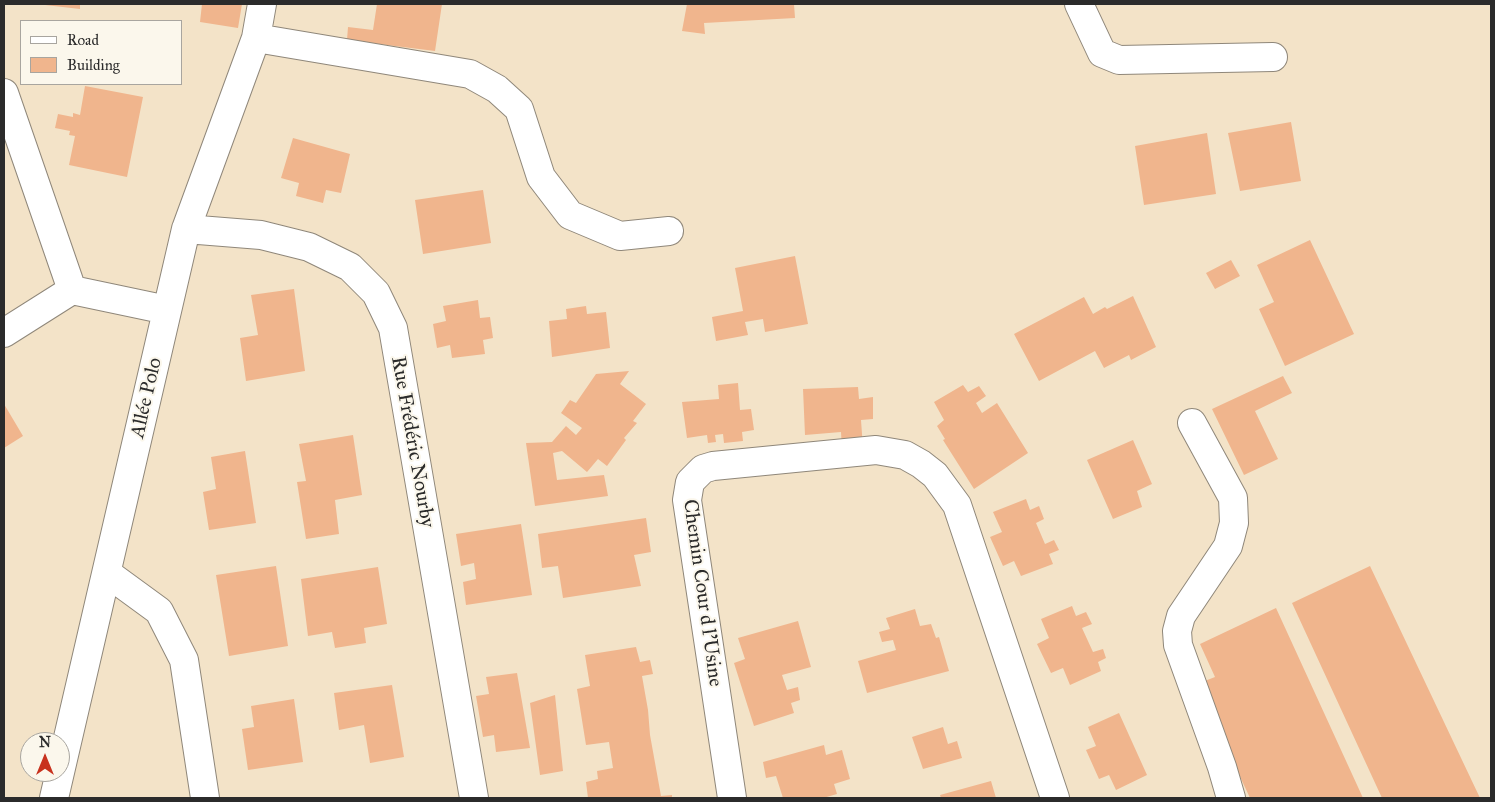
<!DOCTYPE html>
<html>
<head>
<meta charset="utf-8">
<style>
	body { margin:0 }
	#map { position:relative; width:1495px; height:802px; overflow:hidden; background:#f3e3c8; font-family:"IM FELL Great Primer",serif }
	canvas { display:block }
	.frame { position:absolute; inset:0; border:5px solid #2b2b2b; pointer-events:none }
	.legend { position:absolute; left:20px; top:20px; width:162px; height:65px; box-sizing:border-box; background:#fbf7ec; border:1px solid #a8a59f; margin:0; padding:6px 9px; list-style:none; font-size:15px; color:#2b2b2b }
	.legend li { display:flex; align-items:center; gap:10px; height:25px }
	.legend b { width:25px; border:1px solid #a8a59f }
	.north { position:absolute; left:20px; top:732px; width:50px; height:50px; box-sizing:border-box; background:#fbf7ec; border:1px solid #a8a59f; border-radius:50%; rotate:0deg; font-size:14px; font-weight:700; line-height:20px; text-align:center; color:#2b2b2b }
	.north::after { content:''; display:block; margin:auto; width:18px; height:22px; background:#c8321e; clip-path:polygon(50% 0,100% 100%,50% 72%,0 100%) }
</style>
</head>
<body>
<div id="map">
<canvas width="1495" height="802"></canvas>
<div class="frame"></div>
<ul class="legend">
<li><b style="height:6px;background:#fff"></b>Road</li>
<li><b style="height:14px;background:#f0b58d"></b>Building</li>
</ul>
<div class="north">N</div>
</div>
<script>
const g = document.querySelector('canvas').getContext('2d');
g.lineJoin = 'round';
function fill(path, color) {
  g.fillStyle = color;
  g.fill(path, 'evenodd');
}
function toPath(rows) {
  const path = new Path2D();
  for (const r of rows) {
    path.moveTo(r[0], r[1]);
    for (let i = 2; i < r.length; i += 2) path.lineTo(r[i], r[i + 1]);
  }
  return path;
}
function strokePath(path, color, width, dash) {
  g.strokeStyle = color;
  g.lineWidth = width;
  g.lineCap = dash ? 'butt' : 'round';
  g.setLineDash(dash || []);
  g.stroke(path);
}
function drawText(font, color, halo, rows, align = 'center') {
  g.font = font + ' "IM FELL Great Primer",serif';
  g.lineWidth = 4;
  g.setLineDash([]);
  g.textBaseline = 'middle';
  g.strokeStyle = halo;
  g.fillStyle = color;
  for (const [text, x, y, turn = 0] of rows) {
    g.save();
    g.translate(x, y);
    g.rotate((+turn || 0) * Math.PI / 180);
    g.textAlign = isNaN(turn) ? turn : align;
    if (halo) g.strokeText(text, 0, 0);
    g.fillText(text, 0, 0);
    g.restore();
  }
}
const building = toPath([
	[45,4,80,4,80,9,45,5],
	[202,4,242,4,238,28,200,22],
	[377,4,442,4,435,51,347,40,348,27,373,30],
	[687,4,794,4,795,18,704,23,705,34,682,31],
	[85,86,143,97,127,177,69,165,75,136,69,135,70,131,55,128,58,114,73,117,73,113,80,115],
	[1291,122,1301,181,1240,191,1228,133],
	[1207,133,1216,194,1144,205,1135,146],
	[293,138,350,154,341,193,326,190,323,203,296,196,299,183,281,178],
	[483,190,491,243,423,254,415,200],
	[1310,240,1354,334,1285,366,1259,309,1274,302,1257,265],
	[795,256,808,324,765,332,763,319,745,322,748,335,716,341,712,317,743,311,735,268],
	[1231,260,1240,276,1215,289,1206,273],
	[294,289,305,371,246,381,240,338,258,335,251,295],
	[1133,296,1156,347,1131,360,1129,355,1104,368,1095,351,1039,381,1014,334,1084,297,1093,314,1105,307,1107,309],
	[478,300,480,318,490,317,493,338,483,340,485,354,452,358,450,345,437,348,433,324,446,321,443,306],
	[586,306,587,314,606,312,610,348,552,357,549,321,567,319,566,309],
	[629,371,620,384,646,404,633,421,637,423,624,438,626,440,607,466,598,459,587,472,562,451,553,453,557,480,604,475,608,496,535,506,526,443,552,442,566,426,576,435,582,428,561,413,570,400,576,403,596,374],
	[1283,376,1292,393,1255,411,1278,459,1244,475,1212,409],
	[738,383,740,410,751,409,754,430,742,432,743,441,724,443,723,434,715,435,716,442,708,443,707,435,687,438,682,402,719,399,718,385],
	[963,385,968,392,979,386,986,396,976,403,982,413,997,403,1028,453,974,489,943,440,945,439,937,426,944,420,934,402],
	[858,387,859,399,873,397,873,419,861,420,863,448,842,449,841,432,805,435,803,389],
	[4,404,23,436,4,448],
	[353,435,362,495,335,500,339,534,306,539,297,482,306,481,299,444],
	[1133,440,1152,484,1137,491,1142,507,1113,519,1087,460],
	[245,451,256,523,209,530,203,492,216,489,211,457],
	[1026,499,1030,510,1039,506,1044,519,1036,523,1045,544,1054,540,1059,550,1049,554,1053,564,1021,576,1014,561,1003,566,990,537,1002,532,993,512],
	[646,518,651,552,634,555,641,586,563,598,558,566,542,568,538,534],
	[521,524,532,595,466,605,463,582,476,579,474,563,461,566,456,534],
	[276,566,288,646,229,656,216,575],
	[1370,566,1480,798,1382,798,1292,603],
	[378,567,387,624,364,628,366,643,335,648,332,632,308,636,301,579],
	[1072,606,1076,616,1086,612,1092,624,1082,628,1093,652,1103,649,1106,658,1098,662,1101,671,1070,685,1063,668,1051,673,1037,644,1049,638,1041,619],
	[1276,608,1363,798,1250,798,1197,684,1215,677,1200,644],
	[915,609,920,626,931,624,936,638,939,637,949,671,867,693,858,661,896,650,893,640,882,642,879,632,890,629,886,618],
	[798,621,811,667,782,675,787,690,798,687,800,700,791,703,794,713,754,726,734,663,745,659,738,638],
	[636,647,640,662,650,660,653,674,642,676,648,710,650,735,661,796,672,795,672,798,588,798,586,782,598,779,597,771,613,768,609,742,586,745,577,689,590,686,585,655],
	[517,673,530,748,496,752,494,735,483,737,476,696,489,694,486,677],
	[392,685,404,757,370,763,364,725,339,730,334,693],
	[555,695,563,771,540,775,530,703],
	[294,699,303,762,248,770,242,729,254,727,251,706],
	[1119,713,1147,775,1116,790,1109,775,1099,779,1086,750,1096,746,1088,727],
	[943,727,948,744,957,741,962,758,923,769,912,737],
	[824,745,826,755,842,750,850,779,834,784,837,794,823,798,783,798,776,776,766,778,763,762],
	[991,781,996,798,941,798,940,795]
]);
const minor = toPath([
	[1079,4,1102,53,1119,60,1273,57],
	[256,38,470,74,497,89,519,109,541,177,570,215,620,236,669,231],
	[4,93,72,290,167,310],
	[186,229,261,235,309,247,350,267,376,293,393,328,474,798],
	[4,333,72,290],
	[1192,423,1233,498,1234,523,1228,546,1181,616,1177,631,1178,645,1222,767,1231,798],
	[107,573,159,611,184,660,205,798],
	[54,798,186,229,256,38,262,4],
	[732,798,687,500,690,482,703,469,713,466,876,450,905,455,921,464,935,475,957,505,1055,798]
]);
const streetNames = [
	["Allée Polo",147,398,-77],
	["Rue Frédéric Nourby",412,442,80],
	["Chemin Cour d l'Usine",702,593,82]
];
fill(building, '#f0b58d');
strokePath(minor, '#8f877a', 30);
strokePath(minor, '#fff', 28);
drawText('20px', '#2b2b2b', '#fbf7ec', streetNames);
</script>
</body>
</html>
